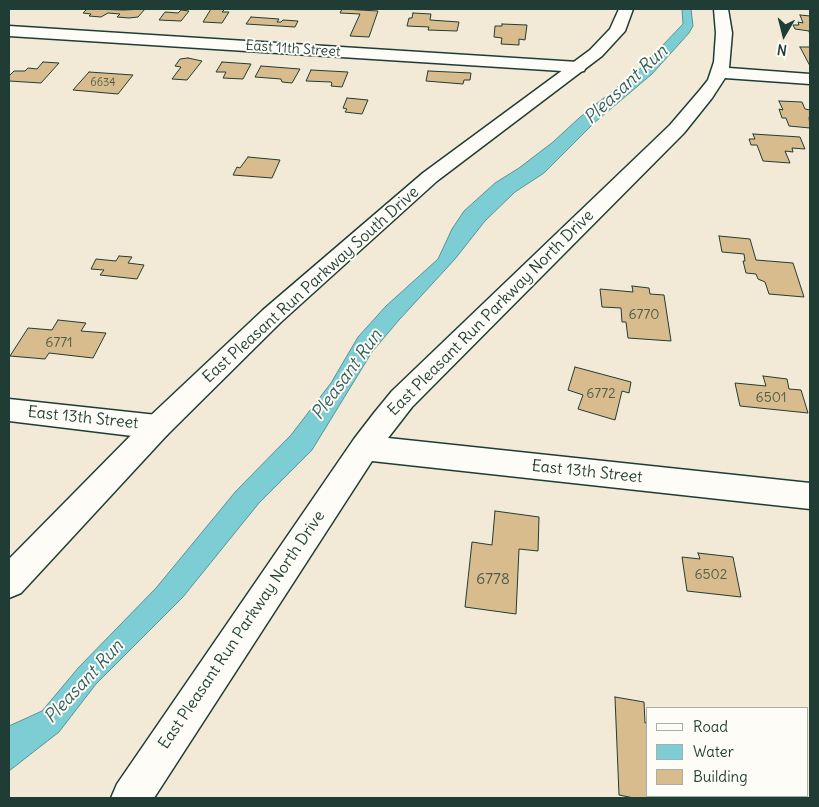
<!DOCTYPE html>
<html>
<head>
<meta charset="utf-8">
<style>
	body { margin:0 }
	#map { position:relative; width:819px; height:807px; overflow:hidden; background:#f2e9d7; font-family:Delius,sans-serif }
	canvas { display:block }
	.frame { position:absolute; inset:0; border:10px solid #1f3d34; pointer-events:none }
	.legend { position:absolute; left:646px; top:707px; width:162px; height:90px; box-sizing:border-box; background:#fdfcf7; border:1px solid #a4b0a9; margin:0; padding:6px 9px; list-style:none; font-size:15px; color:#1f3d34 }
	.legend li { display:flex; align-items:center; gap:10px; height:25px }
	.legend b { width:25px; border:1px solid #a4b0a9 }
	.north { position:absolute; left:759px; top:10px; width:50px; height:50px; -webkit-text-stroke:4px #fdfcf7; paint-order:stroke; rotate:188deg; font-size:14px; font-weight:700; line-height:20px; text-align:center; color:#1f3d34 }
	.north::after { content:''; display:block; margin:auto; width:18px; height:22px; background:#1f3d34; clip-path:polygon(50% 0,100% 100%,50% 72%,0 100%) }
</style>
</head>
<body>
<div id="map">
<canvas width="819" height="807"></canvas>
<div class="frame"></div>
<ul class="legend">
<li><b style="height:6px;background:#fdfcf7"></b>Road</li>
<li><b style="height:14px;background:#7ccdd4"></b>Water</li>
<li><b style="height:14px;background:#d9bc8d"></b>Building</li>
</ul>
<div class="north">N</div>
</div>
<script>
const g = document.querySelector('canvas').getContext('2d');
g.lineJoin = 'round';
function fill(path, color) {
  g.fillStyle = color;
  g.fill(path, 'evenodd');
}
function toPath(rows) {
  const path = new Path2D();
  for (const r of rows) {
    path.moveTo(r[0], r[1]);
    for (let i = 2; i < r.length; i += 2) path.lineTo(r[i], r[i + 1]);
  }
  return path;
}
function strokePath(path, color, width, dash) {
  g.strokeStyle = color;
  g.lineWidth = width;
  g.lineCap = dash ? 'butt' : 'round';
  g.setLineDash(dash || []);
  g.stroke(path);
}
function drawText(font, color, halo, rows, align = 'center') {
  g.font = font + ' Delius,sans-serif';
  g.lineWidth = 4;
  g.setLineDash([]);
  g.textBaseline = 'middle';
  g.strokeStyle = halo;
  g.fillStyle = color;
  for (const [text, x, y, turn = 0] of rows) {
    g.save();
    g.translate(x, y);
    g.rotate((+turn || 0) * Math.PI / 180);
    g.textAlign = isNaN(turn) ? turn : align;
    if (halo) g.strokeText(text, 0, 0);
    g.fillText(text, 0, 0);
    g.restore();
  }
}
const water = toPath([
	[682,9,691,9,693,26,689,33,652,74,594,123,544,173,515,192,485,221,455,259,399,320,372,352,312,450,259,503,183,597,96,684,59,732,9,771,9,726,42,711,79,667,156,588,236,491,291,435,331,383,358,337,386,306,438,259,452,229,464,211,495,183,519,168,553,142,579,118,642,67,683,24,682,9]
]);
const building = toPath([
	[87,9,124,10,145,9,138,17,129,18,117,17,120,14,108,13,101,17,89,16,91,14,83,13,87,9],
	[211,9,225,9,222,12,229,12,222,23,203,22,211,9],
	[342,9,378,11,369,37,350,36,360,14,340,13,342,9],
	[181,10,189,11,181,21,159,20,165,12,178,13,181,10],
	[413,13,431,14,430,20,459,22,457,31,428,30,429,27,407,26,409,18,412,18,413,13],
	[800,15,810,16,810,35,809,31,795,29,793,25,799,25,798,22,803,23,800,15],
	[251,17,279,19,277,22,281,22,283,20,298,21,295,27,246,24,251,17],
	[502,24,527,25,525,40,519,39,519,45,501,44,502,38,494,37,495,26,502,26,502,24],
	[800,47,810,47,810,66,800,47],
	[188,58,202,61,187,80,172,79,181,67,175,66,180,59,188,58],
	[43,62,59,63,41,83,9,81,9,76,14,71,25,71,28,68,37,69,43,62],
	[222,62,251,64,243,79,223,78,226,72,216,72,222,62],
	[261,66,300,69,292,83,282,82,281,79,255,77,261,66],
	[311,70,348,72,342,87,331,86,332,83,331,82,306,81,311,70],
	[428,71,471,73,470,80,464,80,463,84,426,81,428,71],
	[89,72,133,75,118,94,73,90,89,72],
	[347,98,368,100,362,114,345,112,347,109,343,108,347,98],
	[779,101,802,102,805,109,810,110,810,117,809,117,810,128,789,126,786,118,782,118,779,109,783,110,779,101],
	[753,134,800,137,805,149,792,148,793,152,785,151,790,163,763,161,757,145,751,145,749,139,755,139,753,134],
	[248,157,280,160,272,178,233,175,237,167,240,168,248,157],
	[719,236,750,239,756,260,793,263,804,297,769,294,765,282,758,279,756,274,746,273,743,261,745,261,744,254,722,252,719,236],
	[119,256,132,257,128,263,144,265,137,279,100,275,104,270,91,269,96,259,116,261,119,256],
	[632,286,649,288,650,294,664,295,671,341,628,338,626,322,622,322,621,308,602,307,600,289,633,292,632,286],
	[58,320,86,323,81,331,106,333,93,358,49,353,45,359,10,356,28,328,52,330,58,320],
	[575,367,631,382,629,393,622,391,615,420,578,409,583,395,568,390,575,367],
	[763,376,787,379,789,389,801,390,808,413,740,406,735,383,766,386,763,376],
	[495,511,539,517,538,551,519,549,516,614,465,607,472,542,492,545,495,511],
	[698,553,733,557,741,597,687,591,682,557,700,559,698,553],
	[615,697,644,702,645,723,648,723,648,796,665,796,666,798,634,798,619,795,615,697]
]);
const street = toPath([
	[714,9,728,9,732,33,729,68,810,74,810,84,725,78,712,98,684,133,412,407,388,438,810,483,810,509,372,461,154,798,111,798,117,784,354,439,374,413,392,391,670,125,700,90,708,80,714,62,716,33,714,9],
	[9,26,578,62,584,63,586,67,584,71,578,72,9,36,9,26],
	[9,399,157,415,167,419,171,427,167,435,157,439,9,421,9,399]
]);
const secondary = toPath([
	[619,9,633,9,625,31,602,56,437,181,281,322,167,435,21,593,9,598,9,559,147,419,263,310,423,173,590,50,610,29,619,9]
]);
const farNumbernames = [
	["6634",103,83]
];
const farStreetnames = [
	["East 11th Street",293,49,4]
];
const numberNames = [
	["6770",644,315],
	["6771",59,343],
	["6772",601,394],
	["6501",771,398],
	["6502",711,575]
];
const streetNames = [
	["East Pleasant Run Parkway South Drive",311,285,-42],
	["East Pleasant Run Parkway North Drive",491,313,-45],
	["East 13th Street",83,418,6],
	["East 13th Street",587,472,6],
	["East Pleasant Run Parkway North Drive",242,630,-56]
];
const nearNumbernames = [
	["6778",493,579]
];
const waterNames = [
	["Pleasant Run",626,85,-43],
	["Pleasant Run",347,375,-54],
	["Pleasant Run",84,682,-47]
];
fill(water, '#7ccdd4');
strokePath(water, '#579394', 1);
fill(building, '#d9bc8d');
strokePath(building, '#1f3d34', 1);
strokePath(street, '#1f3d34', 3);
strokePath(secondary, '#1f3d34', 3);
fill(street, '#fdfcf7');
fill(secondary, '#fdfcf7');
drawText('11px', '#4e5d4a', null, farNumbernames);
drawText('14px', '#1f3d34', '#fdfcf7', farStreetnames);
drawText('14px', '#4e5d4a', null, numberNames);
drawText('16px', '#1f3d34', '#fdfcf7', streetNames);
drawText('16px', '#4e5d4a', null, nearNumbernames);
drawText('italic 18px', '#36615c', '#fdfcf7', waterNames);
</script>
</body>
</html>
